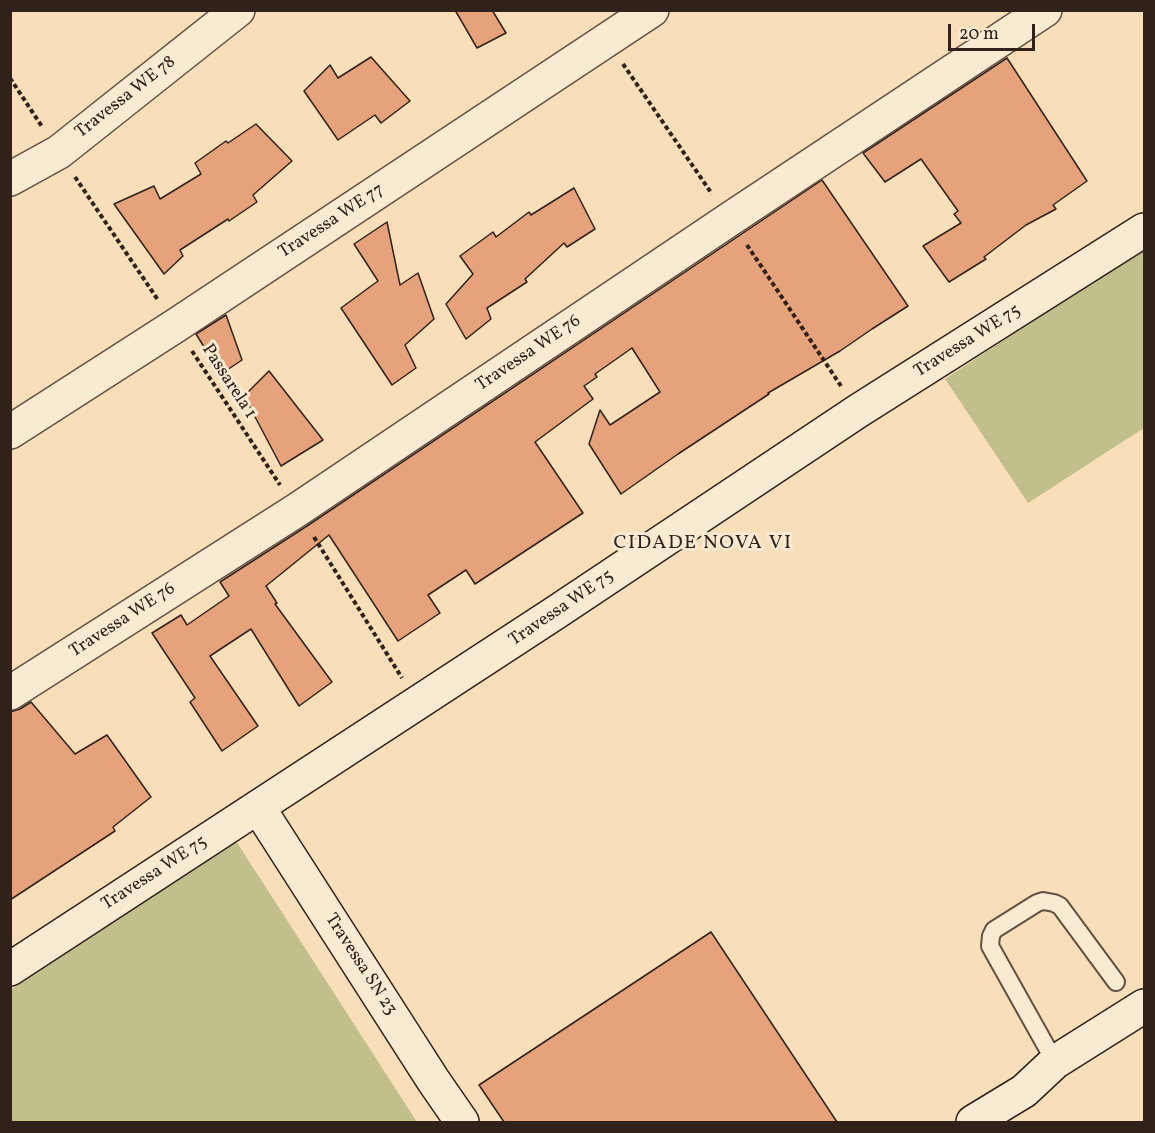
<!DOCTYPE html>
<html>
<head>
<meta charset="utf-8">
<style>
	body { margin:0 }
	#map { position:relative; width:1155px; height:1133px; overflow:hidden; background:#f8deb9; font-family:Vollkorn,serif }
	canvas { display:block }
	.frame { position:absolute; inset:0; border:12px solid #30211b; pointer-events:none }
	.scale { position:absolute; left:948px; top:24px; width:87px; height:27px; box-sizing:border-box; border:3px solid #30211b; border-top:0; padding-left:8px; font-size:18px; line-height:21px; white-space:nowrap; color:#30211b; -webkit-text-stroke:4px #faead2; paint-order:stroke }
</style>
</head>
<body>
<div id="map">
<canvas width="1155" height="1133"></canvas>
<div class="frame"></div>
<div class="scale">20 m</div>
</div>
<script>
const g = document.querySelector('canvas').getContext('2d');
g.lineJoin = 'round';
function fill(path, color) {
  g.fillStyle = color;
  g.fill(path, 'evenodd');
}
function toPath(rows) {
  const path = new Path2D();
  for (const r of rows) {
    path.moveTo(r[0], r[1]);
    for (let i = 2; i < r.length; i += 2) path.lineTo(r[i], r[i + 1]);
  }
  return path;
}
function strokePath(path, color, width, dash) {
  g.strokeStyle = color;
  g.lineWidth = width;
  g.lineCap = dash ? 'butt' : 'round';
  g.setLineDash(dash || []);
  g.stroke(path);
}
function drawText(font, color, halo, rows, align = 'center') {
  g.font = font + ' Vollkorn,serif';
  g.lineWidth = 6;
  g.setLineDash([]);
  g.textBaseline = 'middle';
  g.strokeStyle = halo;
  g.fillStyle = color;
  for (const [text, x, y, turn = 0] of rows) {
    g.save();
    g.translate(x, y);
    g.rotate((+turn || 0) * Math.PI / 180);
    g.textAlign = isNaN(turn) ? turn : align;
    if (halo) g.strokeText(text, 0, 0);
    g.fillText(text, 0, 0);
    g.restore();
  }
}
const green = toPath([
	[1144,248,1144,428,1028,503,945,379],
	[236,841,417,1122,11,1122,11,990]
]);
const building = toPath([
	[455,10,492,10,506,33,477,48,455,10],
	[371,57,410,101,381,123,375,115,338,140,304,91,330,65,338,78,371,57],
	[1007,58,1087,181,1053,205,1056,209,1026,225,984,257,986,259,949,282,923,246,961,223,954,214,958,211,921,159,885,182,863,153,1007,58],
	[256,124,292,161,253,195,257,202,229,221,228,219,180,250,183,256,164,274,114,204,154,186,160,199,201,174,195,163,226,141,228,143,256,124],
	[822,180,908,306,872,329,840,351,768,393,769,394,678,454,621,494,589,444,600,410,610,425,660,392,632,348,595,374,597,377,584,386,593,399,535,442,583,513,475,584,466,570,428,595,440,613,398,641,329,535,266,586,277,603,275,604,332,682,299,706,251,629,210,656,258,726,222,751,190,702,195,698,152,633,181,615,187,625,229,596,220,582,307,526,822,180],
	[574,188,595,229,567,247,564,243,525,279,527,282,487,308,491,319,466,339,446,304,473,274,460,256,493,232,496,237,529,212,531,215,574,188],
	[387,222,400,285,418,273,434,319,405,345,416,368,392,385,341,308,378,281,354,244,387,222],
	[226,315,242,360,221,374,196,334,226,315],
	[269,371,323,440,281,466,244,396,269,371],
	[31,702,75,754,107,735,151,797,113,827,115,831,10,900,10,712,20,709,31,702],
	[711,932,837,1122,504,1122,479,1085,711,932]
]);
const path = toPath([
	[623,64,712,194],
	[10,78,43,128],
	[75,177,158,300],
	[747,245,841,386],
	[192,351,280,485],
	[314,537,402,678]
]);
const lane = toPath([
	[1055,1062,990,946,991,936,994,930,1037,903,1043,901,1054,903,1060,906,1116,982]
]);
const street = toPath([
	[10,179,59,152,238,10],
	[10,432,175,326,652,10],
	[10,693,297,510,730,219,1045,10]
]);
const secondary = toPath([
	[258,807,433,1080,462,1122],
	[10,969,555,613,858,411,1144,230],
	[973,1122,1024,1091,1055,1062,1144,1006]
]);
const streetNames = [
	["Travessa WE 78",126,98,-38],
	["Travessa WE 77",332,222,-33],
	["Travessa WE 75",968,342,-32],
	["Travessa WE 76",529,354,-34],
	["Passarela 1",228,382,57],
	["Travessa WE 75",562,609,-34],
	["Travessa WE 76",123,621,-33],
	["Travessa WE 75",155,874,-33],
	["Travessa SN 23",360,965,57]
];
const neighbourhoodNames = [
	["CIDADE NOVA VI",703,544]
];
fill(green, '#c1c08c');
fill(building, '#e5a27b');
strokePath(building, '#30211b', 1.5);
strokePath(lane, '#625042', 20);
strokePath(street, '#625042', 36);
strokePath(secondary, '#30211b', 36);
strokePath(path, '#30211b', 4, [4.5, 3]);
strokePath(lane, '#faead2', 16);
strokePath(street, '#faead2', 33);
strokePath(secondary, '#faead2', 33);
drawText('18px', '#30211b', '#faead2', streetNames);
g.letterSpacing = '1.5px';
drawText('20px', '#30211b', '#faead2', neighbourhoodNames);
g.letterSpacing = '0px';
</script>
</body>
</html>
